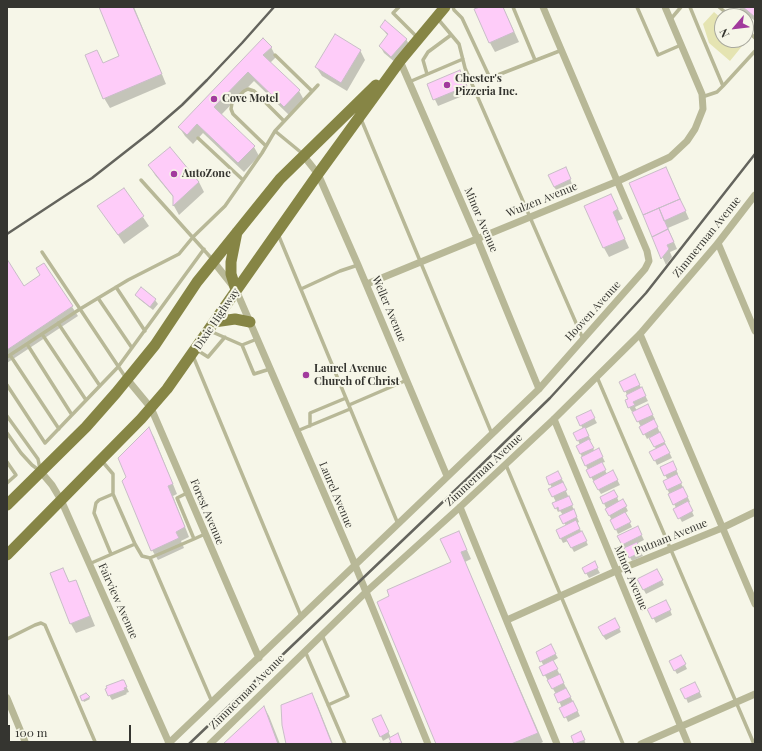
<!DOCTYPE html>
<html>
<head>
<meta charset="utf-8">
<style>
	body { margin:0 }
	#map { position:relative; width:762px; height:751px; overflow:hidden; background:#f6f6e8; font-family:"Playfair Display",serif }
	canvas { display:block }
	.frame { position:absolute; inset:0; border:8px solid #353530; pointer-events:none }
	.north { position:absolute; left:714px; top:8px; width:40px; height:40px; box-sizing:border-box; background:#f6f6e8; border:1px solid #a9a99e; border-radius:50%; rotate:242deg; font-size:11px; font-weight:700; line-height:16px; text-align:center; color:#353530 }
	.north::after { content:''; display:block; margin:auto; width:14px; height:18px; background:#a23a9d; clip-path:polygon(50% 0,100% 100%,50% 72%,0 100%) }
	.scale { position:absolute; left:8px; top:725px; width:123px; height:18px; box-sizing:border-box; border:2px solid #353530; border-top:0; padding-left:5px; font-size:12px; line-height:14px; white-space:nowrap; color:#353530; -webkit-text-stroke:3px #f6f6e8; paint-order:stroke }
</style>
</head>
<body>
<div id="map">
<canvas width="762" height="751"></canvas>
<div class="frame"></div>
<div class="north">N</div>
<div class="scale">100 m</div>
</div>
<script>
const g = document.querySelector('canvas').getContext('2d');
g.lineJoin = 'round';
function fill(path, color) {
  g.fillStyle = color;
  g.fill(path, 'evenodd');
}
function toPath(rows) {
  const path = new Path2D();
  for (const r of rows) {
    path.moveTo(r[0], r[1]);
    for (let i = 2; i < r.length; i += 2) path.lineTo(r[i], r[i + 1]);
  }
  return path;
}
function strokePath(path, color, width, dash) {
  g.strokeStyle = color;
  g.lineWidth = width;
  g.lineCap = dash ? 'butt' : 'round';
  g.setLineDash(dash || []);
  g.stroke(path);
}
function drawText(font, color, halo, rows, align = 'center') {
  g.font = font + ' "Playfair Display",serif';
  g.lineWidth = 4;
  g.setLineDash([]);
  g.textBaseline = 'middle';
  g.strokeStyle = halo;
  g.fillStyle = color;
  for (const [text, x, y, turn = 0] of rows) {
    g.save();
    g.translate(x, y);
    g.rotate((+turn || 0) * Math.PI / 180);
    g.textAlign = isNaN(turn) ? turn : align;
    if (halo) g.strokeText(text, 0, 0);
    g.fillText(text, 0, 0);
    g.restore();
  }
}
const green = toPath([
	[714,12,722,19,722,40,747,40,730,61,709,43,703,24]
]);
const shadow = toPath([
	[100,7,134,7,166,84,110,108,104,98,96,51,103,64,121,57],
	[482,7,503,7,519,42,495,52,490,43],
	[738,7,755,7,755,21],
	[381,27,406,39,410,46,396,63,384,53,380,46,388,36],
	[271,47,276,57,270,63,299,91,304,100,290,116,254,81,221,115,254,147,259,156,244,172,203,133,193,144,185,136,179,127],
	[360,50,365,60,347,91,322,76,316,67],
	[460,72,470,93,438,106,428,85],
	[170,148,199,182,204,192,179,215,174,206,174,198,155,175,149,165],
	[666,168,671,178,689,219,668,228,677,249,670,252,672,257,666,265,630,184],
	[568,173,572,184,557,191,554,187],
	[124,189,149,226,124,244,99,207],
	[611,195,623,219,617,221,629,248,609,257,604,248],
	[7,261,24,287,41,276,44,264,78,316,7,363],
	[142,289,155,300,158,304,153,310,139,299,137,295],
	[637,380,648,401,635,407,637,411,650,410,655,419,654,420,672,458,657,465,651,452,656,449,650,437,647,439,633,411,632,412,629,407,629,399,621,382],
	[593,416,597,423,585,429,591,440,589,441,595,452,601,454,605,462,601,463,607,474,613,472,620,485,601,494,587,470,588,470,577,446,580,445,575,433,583,429,577,418],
	[149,429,154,437,177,494,173,496,189,537,181,541,184,548,158,560,152,550,127,477],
	[675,467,678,474,677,475,690,502,688,503,694,516,682,522,675,509,676,508,664,482,668,480,665,475],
	[558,472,564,483,563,484,579,522,577,523,588,545,574,552,568,541,563,543,557,531,566,526,561,516,563,515,560,511,558,512,556,508,556,502,550,490,552,488,547,478],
	[616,495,619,502,623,501,628,511,625,513,632,527,618,534,601,497],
	[459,532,471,559,465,562,543,742,539,744,437,744,452,563],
	[640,532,644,540,636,544,643,556,632,561,619,537],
	[594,563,600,573,589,578,583,568],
	[63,569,70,583,75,581,80,590,95,626,76,633,71,624,51,574],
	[657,570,664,585,646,594,638,579],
	[668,605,672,615,656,623,649,609],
	[617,624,621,632,606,640,603,636],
	[553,650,558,658,553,661,580,716,568,722,556,694,540,667,544,666,541,661],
	[681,656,687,669,677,674,670,662],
	[126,686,129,692,126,693,127,694,112,700,109,695],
	[697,687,702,697,688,703,682,689],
	[86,694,90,699,84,702,81,697],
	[311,695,317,704,333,744,287,744],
	[264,707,269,716,280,744,225,744],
	[373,719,383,720,391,738,397,734,403,744,390,744,392,743,390,737,383,741],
	[580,732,586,744,576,744,572,737]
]);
const building = toPath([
	[99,7,133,7,162,74,103,99,85,55,97,50,103,63,119,56,99,7],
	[480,7,503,7,514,32,489,43,474,9,480,7],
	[743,7,755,7,755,17,743,7],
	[385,20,407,39,391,57,379,46,388,34,380,27,385,20],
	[335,34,361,50,341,83,315,67,335,34],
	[263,38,272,47,263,55,300,90,284,107,248,72,214,107,255,146,238,163,197,124,187,135,178,127,263,38],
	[460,70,467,86,433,100,427,84,460,70],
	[170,147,199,182,173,206,173,196,148,165,170,147],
	[566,167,571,179,554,187,548,175,566,167],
	[666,167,680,199,643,215,629,183,666,167],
	[124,188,144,216,118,235,97,206,124,188],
	[611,194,618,209,613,212,625,239,603,248,584,206,611,194],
	[680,199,686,211,664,221,659,208,680,199],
	[659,208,668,229,652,237,643,215,659,208],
	[668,229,674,242,667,245,669,249,661,259,652,237,668,229],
	[7,259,24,286,40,275,36,268,44,263,73,306,7,350,7,259],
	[141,287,156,299,150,307,135,295,141,287],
	[635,374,640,385,624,392,619,382,635,374],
	[642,387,646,396,633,402,635,405,628,408,625,400,628,399,626,395,642,387],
	[648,404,653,415,637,422,632,412,648,404],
	[591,410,595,418,580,426,576,417,591,410],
	[654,419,658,427,643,435,639,427,654,419],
	[149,427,173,484,168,486,185,527,176,532,179,538,151,551,122,481,126,477,118,458,149,427],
	[585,427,589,436,577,441,573,433,585,427],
	[660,432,665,442,654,447,649,438,660,432],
	[589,439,594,448,580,454,576,446,589,439],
	[665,444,670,453,654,461,649,452,665,444],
	[599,448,603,457,585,466,581,457,599,448],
	[673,461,677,470,664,476,660,467,673,461],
	[602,462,606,470,590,478,586,470,602,462],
	[613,470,618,480,598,490,593,481,613,470],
	[558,471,562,479,549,485,546,477,558,471],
	[677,474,682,483,667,490,663,481,677,474],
	[563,482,567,490,552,497,548,489,563,482],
	[683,487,688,497,673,505,668,494,683,487],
	[614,490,618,497,603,504,600,497,614,490],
	[569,496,573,505,559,511,558,507,555,509,552,503,569,496],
	[623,499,627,506,609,516,605,509,623,499],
	[688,501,693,511,678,519,673,509,688,501],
	[574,509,577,517,563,524,559,516,574,509],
	[625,512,631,522,615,530,610,520,625,512],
	[576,520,580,529,560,539,556,530,576,520],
	[638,526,642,535,622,545,617,536,638,526],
	[459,531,467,550,461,552,538,733,511,744,436,744,377,602,389,596,387,590,451,562,440,539,459,531],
	[582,531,587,541,571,548,566,539,582,531],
	[637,542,641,552,629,558,624,548,637,542],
	[595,561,598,568,585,574,582,568,595,561],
	[63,568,69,582,76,580,90,616,70,624,50,573,63,568],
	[657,569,663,580,643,590,637,579,657,569],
	[666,600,671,610,652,619,647,609,666,600],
	[615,618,620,628,603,636,598,627,615,618],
	[551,644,556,654,540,662,536,652,551,644],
	[681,655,686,664,674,671,669,661,681,655],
	[553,660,558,669,543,676,539,667,553,660],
	[560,674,564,683,552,689,547,680,560,674],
	[122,680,124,680,127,687,124,688,125,690,108,696,105,689,107,688,106,686,122,680],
	[695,682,700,692,685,699,680,689,695,682],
	[566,688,571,697,558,703,554,694,566,688],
	[86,693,90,697,82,701,80,696,86,693],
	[312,693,332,744,286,744,282,725,281,705,312,693],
	[573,701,578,711,564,718,559,708,573,701],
	[264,706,278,744,223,744,264,706],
	[381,715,389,732,380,737,372,719,381,715],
	[581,731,585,740,574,744,571,736,581,731],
	[398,733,402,744,387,744,391,742,389,738,398,733]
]);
const service = toPath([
	[399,7,393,13,418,38],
	[453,7,454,10,462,18,490,78,562,50],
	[513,7,535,60],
	[637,7,658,55,681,45],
	[690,7,699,29,723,86,717,92,702,97],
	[719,7,730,16],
	[438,19,459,44,465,68,583,339],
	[670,20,681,7],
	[746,29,755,38],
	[275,55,312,91],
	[427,74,423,60,428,52,451,35],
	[409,82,463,59],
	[723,86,755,51],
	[361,119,492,434],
	[275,131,303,154],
	[198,138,243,180],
	[266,146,233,114,231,109,232,103,244,91,248,89,254,91,284,121],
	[141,180,213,260],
	[278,234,398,524],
	[42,252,126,378],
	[116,287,145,331],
	[301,289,340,271,358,265],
	[98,298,132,348],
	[58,323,100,386],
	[210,331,242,345],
	[42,334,86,400],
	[257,339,242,345,254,374,270,369],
	[27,344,72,415],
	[197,350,208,357,225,337],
	[10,355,59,429],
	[193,356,301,616],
	[7,357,80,309,128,280,179,254,193,237,225,206,262,153,275,131,318,85],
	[597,377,754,744],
	[7,385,45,443,118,367,204,249],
	[349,405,407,380],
	[7,416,38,459,40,469],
	[310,426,310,413,346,398],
	[297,431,350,409],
	[7,433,21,453,32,465,40,471],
	[102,461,113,474,113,494],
	[7,462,16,475,7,483],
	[506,465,623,744],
	[187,493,177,498,194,539,205,534],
	[135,544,142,556,150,558,194,539],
	[150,558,212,702],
	[89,564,135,544,113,494,99,500,96,503,94,513,111,554],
	[322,635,348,696,328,705],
	[7,639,35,625,41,623,45,625,96,744],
	[305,651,345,744]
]);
const minor = toPath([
	[400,61,477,238,539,389],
	[303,155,318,174,358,265,447,476],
	[718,243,755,331],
	[213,261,236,290,353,560,428,744],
	[367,284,618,181,670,157,687,141,695,129,703,109,702,94,665,7],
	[640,334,755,604],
	[127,379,151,408,259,658],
	[554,419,688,744],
	[41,472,52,485,61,500,169,743],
	[460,507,557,744],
	[507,620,616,571,722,528,755,512],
	[7,698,26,744],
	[168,744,539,389,645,269,649,261,647,251,543,7],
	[210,744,366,592,460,507,554,419,640,334,718,243,755,195],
	[641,744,755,694]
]);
const primary = toPath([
	[236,290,231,274,231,262,237,232],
	[214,322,235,319,250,322],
	[7,505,86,427,116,393,155,345,197,282,280,179,376,85],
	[7,555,141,419,167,389,318,174,400,61,445,7]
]);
const rail = toPath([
	[7,234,92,178,152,131,182,105,207,80,242,43,274,7],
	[189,744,470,476,550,398,646,293,755,154]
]);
const markers = [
	[447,85,4,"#a23a9d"],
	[214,99,4,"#a23a9d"],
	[174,174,4,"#a23a9d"],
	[306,375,4,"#a23a9d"]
];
const poiNames = [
	["Chester's",455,79],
	["Pizzeria Inc.",455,92],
	["Cove Motel",222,99],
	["AutoZone",182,174],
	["Laurel Avenue",314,369],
	["Church of Christ",314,382]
];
const streetNames = [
	["Wulzen Avenue",542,200,-22],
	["Minor Avenue",481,220,67],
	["Zimmerman Avenue",707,237,-51],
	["Weller Avenue",389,309,67],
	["Hooven Avenue",593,311,-48],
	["Dixie Highway",217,319,-56],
	["Zimmerman Avenue",484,470,-43],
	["Laurel Avenue",336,495,67],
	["Forest Avenue",207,512,67],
	["Putnam Avenue",671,537,-22],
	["Minor Avenue",631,578,67],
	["Fairview Avenue",118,601,66],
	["Zimmerman Avenue",247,692,-45]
];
fill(green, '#e5e4b2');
fill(shadow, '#0003');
fill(building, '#feccf9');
strokePath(building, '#c8bdc7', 1);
strokePath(service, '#b8b897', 3.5);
strokePath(minor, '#b8b897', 7);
strokePath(primary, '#868545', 11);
strokePath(rail, '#64645d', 2.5);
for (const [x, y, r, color] of markers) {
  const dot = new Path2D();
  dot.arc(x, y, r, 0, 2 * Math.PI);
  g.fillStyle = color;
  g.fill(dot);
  strokePath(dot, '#f6f6e8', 1.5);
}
drawText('bold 11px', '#353530', '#f6f6e8', poiNames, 'left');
drawText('11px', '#353530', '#f6f6e8', streetNames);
</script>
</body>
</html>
